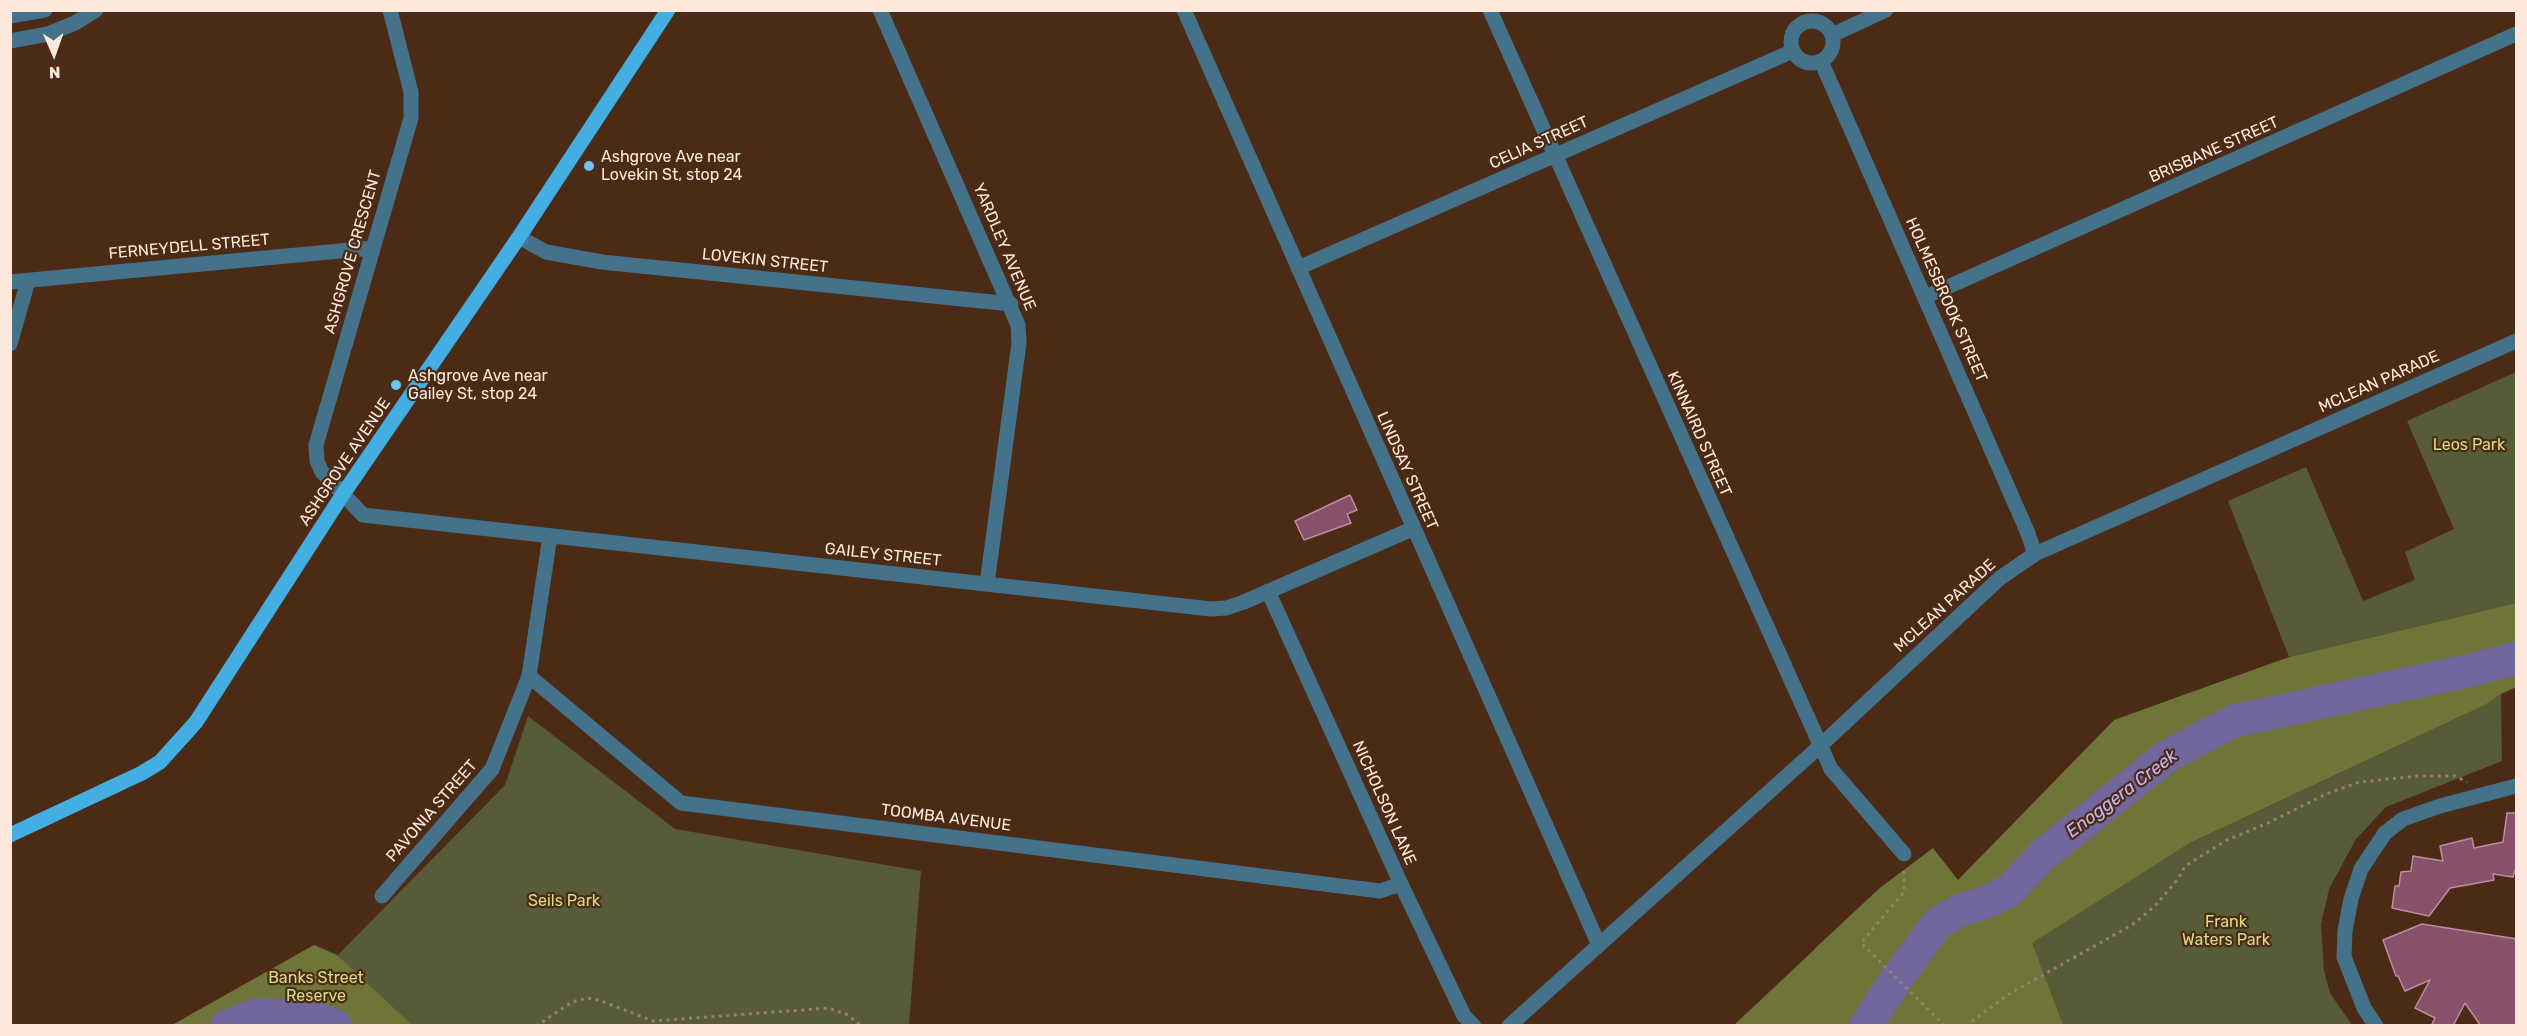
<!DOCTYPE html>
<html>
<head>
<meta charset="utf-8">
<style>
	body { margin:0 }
	#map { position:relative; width:2527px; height:1036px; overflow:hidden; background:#4c2b16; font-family:Rubik,sans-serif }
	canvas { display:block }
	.frame { position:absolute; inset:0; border:12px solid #fde8db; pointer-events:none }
	.north { position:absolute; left:24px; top:24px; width:60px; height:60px; -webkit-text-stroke:4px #4c2b16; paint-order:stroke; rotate:178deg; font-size:16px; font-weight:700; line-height:24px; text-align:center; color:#fde8db }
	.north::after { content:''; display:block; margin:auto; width:21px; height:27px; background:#fde8db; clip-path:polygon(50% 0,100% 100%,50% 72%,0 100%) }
</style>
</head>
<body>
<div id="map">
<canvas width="2527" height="1036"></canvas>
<div class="frame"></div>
<div class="north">N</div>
</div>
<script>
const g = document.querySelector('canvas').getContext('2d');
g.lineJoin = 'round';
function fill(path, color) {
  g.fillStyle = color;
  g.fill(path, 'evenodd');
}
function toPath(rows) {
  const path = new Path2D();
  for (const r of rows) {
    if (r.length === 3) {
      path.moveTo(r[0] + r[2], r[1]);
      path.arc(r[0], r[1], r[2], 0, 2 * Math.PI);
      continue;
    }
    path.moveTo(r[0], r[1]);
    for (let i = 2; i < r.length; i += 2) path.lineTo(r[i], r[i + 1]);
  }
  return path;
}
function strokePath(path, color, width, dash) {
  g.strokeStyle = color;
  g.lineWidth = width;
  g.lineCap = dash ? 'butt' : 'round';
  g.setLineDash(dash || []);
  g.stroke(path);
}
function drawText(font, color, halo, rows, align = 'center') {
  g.font = font + ' Rubik,sans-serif';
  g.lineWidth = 4.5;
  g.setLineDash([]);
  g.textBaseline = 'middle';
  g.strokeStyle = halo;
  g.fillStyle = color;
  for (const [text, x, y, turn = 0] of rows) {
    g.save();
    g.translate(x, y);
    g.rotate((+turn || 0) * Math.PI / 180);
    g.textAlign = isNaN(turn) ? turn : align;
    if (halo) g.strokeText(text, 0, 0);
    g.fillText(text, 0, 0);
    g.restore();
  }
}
const green = toPath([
	[2516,372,2516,603,2289,657,2228,501,2306,467,2363,601,2415,580,2405,552,2454,529,2407,421],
	[2501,694,2502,761,2386,807,2356,839,2329,889,2321,924,2324,971,2330,993,2352,1025,1805,1026,1815,948,1881,887,2031,943,2190,843,2485,705],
	[528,716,675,829,921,871,909,1025,172,1026,314,945,338,955,505,785]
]);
const forest = toPath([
	[2516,603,2516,687,2501,694,2485,705,2190,843,2032,943,2063,1025,1734,1025,1881,887,1933,848,1958,880,2114,720,2289,657],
	[314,945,338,956,412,1025,172,1025]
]);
const river = toPath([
	[227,1026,256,1015,311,1016,336,1026],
	[1866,1026,1893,984,1937,924,1958,911,1987,902,2010,890,2043,855,2167,756,2234,721,2471,670,2516,658]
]);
const building = toPath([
	[1350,495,1357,510,1347,514,1351,523,1304,540,1295,521,1350,495],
	[2507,813,2517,813,2517,864,2513,877,2493,874,2494,880,2450,888,2429,916,2392,908,2395,886,2399,886,2401,872,2411,871,2413,856,2443,861,2440,846,2472,838,2474,848,2503,842,2507,813],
	[2422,924,2517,939,2517,1026,2481,1026,2465,1003,2453,1026,2431,1026,2435,1018,2415,1008,2430,980,2405,991,2398,976,2396,976,2383,940,2422,924]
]);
const path = toPath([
	[1904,871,1904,892,1861,943,1945,1026],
	[536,1026,572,1002,587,998,599,1000,653,1021,829,1008,848,1015,861,1026],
	[1966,1026,2009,994,2132,925,2155,906,2178,879,2185,866,2227,840,2268,823,2326,794,2360,782,2418,776,2455,776,2467,782]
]);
const minor = toPath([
	[390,10,411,92,411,118,316,445,317,461,322,472,363,515,1211,609,1226,608,1244,602,1412,529],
	[880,10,1018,325,1019,343,987,584],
	[1184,10,1599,945],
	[1490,10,1831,769,1904,854],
	[10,16,45,10],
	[1812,42,21],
	[1832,35,1886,10],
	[10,41,48,34,75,23,96,10],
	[1821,61,2027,531,2035,554],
	[519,237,546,252,602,262,1011,304],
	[1298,268,1793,51],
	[10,282,372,248],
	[1925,297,2516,34],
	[10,344,28,281],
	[1268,591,1401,884,1464,1016,1474,1026],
	[529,676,681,803,1380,891,1401,884],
	[382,896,492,769,529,676,550,536],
	[1509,1026,1820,746,2000,578,2035,554,2516,341],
	[2376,1026,2364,1008,2344,957,2345,931,2351,899,2361,869,2385,833,2403,819,2440,806,2516,786]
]);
const major = toPath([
	[10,835,142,773,160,762,196,722,343,494,519,237,668,10]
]);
const markers = [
	[589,166,6,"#6ac3f1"],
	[396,385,6,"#6ac3f1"]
];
const streetNames = [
	["CELIA STREET",1539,143,-24],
	["BRISBANE STREET",2214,150,-24],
	["FERNEYDELL STREET",189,247,-5],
	["YARDLEY AVENUE",1004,247,67],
	["ASHGROVE CRESCENT",353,252,-74],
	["LOVEKIN STREET",765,261,6],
	["HOLMESBROOK STREET",1946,300,66],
	["MCLEAN PARADE",2379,382,-24],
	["KINNAIRD STREET",1699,434,66],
	["ASHGROVE AVENUE",345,462,-56],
	["LINDSAY STREET",1407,471,66],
	["GAILEY STREET",883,555,6],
	["MCLEAN PARADE",1945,606,-42],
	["NICHOLSON LANE",1384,803,66],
	["PAVONIA STREET",432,811,-49],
	["TOOMBA AVENUE",946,818,7]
];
const poiNames = [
	["Ashgrove Ave near",601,157],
	["Lovekin St, stop 24",601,175],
	["Ashgrove Ave near",408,376],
	["Gailey St, stop 24",408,394]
];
const parkNames = [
	["Leos Park",2469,445],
	["Seils Park",564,901],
	["Frank",2226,922],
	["Waters Park",2226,940],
	["Banks Street",316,978],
	["Reserve",316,996]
];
const waterNames = [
	["Enoggera Creek",2122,794,-37]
];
fill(green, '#575b38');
fill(forest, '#6f7438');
strokePath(river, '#72679d', 33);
fill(building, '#895069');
strokePath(building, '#bb8fa1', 1.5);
strokePath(path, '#9a7e6c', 3, [3, 4.5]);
strokePath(minor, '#44728b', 15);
strokePath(major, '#43aee1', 15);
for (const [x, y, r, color] of markers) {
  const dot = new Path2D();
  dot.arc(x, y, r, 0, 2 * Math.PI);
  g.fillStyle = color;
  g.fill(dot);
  strokePath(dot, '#4c2b16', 2);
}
drawText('16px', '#fde8db', '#4c2b16', streetNames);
drawText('16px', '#fde8db', '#4c2b16', poiNames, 'left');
drawText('16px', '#d7df86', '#4c2b16', parkNames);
drawText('italic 18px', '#c4b8f9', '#4c2b16', waterNames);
</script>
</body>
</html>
